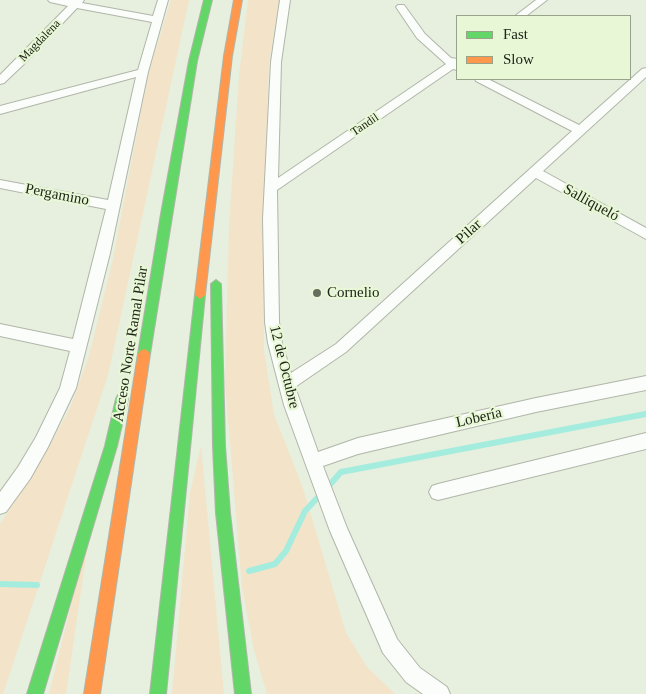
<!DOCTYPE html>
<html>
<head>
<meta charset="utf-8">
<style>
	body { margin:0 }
	#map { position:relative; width:646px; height:694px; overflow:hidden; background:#e7efde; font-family:Georgia,serif }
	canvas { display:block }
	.legend { position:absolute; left:456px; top:15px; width:175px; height:65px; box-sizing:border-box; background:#e8f7d6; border:1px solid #98a38a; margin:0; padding:6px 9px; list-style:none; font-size:15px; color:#202519 }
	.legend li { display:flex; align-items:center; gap:10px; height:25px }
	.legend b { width:25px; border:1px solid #98a38a }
</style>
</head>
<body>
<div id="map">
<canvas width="646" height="694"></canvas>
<ul class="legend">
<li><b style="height:6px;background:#63d668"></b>Fast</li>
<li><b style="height:6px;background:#ff974d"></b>Slow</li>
</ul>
</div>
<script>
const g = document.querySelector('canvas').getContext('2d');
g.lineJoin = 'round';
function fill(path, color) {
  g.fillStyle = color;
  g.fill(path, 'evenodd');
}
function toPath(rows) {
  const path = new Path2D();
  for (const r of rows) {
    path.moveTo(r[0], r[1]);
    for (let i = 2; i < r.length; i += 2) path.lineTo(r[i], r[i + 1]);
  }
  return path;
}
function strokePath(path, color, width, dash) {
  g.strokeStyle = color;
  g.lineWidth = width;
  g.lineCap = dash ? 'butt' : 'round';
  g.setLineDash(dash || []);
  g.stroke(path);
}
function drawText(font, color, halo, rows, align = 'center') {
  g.font = font + ' Georgia,serif';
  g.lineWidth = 4.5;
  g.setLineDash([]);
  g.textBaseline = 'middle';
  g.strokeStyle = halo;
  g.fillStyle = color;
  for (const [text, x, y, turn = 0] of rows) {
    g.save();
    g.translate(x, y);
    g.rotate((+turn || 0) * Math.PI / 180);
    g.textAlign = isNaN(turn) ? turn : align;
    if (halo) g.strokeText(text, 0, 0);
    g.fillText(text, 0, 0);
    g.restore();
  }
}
const green = toPath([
	[171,0,189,0,108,375,3,694,0,694,0,524,42,460,70,408,89,356,113,259,148,75],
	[248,0,279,0,269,62,263,220,264,351,274,415,303,488,346,633,367,667,395,694,267,694,254,650,242,587,225,381,229,227,239,76],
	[201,446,224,694,172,694,190,493],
	[90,529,66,694,49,694]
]);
const stream = toPath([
	[327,488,341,472,646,414],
	[249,571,275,564,286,551,305,511,321,494],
	[0,584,37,585]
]);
const street = toPath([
	[48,0,84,0,82,3,153,16,158,0,168,0,148,72,110,253,76,388,48,447,30,479,6,512,0,514,0,492,18,467,36,437,60,388,70,351,0,336,0,324,73,339,106,209,0,188,0,180,108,200,136,77,0,114,0,106,138,70,152,22,77,8,23,65,4,83,0,84,0,75,68,6,50,2,48,0],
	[280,0,290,0,281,62,278,178,446,64,417,38,396,7,398,5,404,5,425,34,451,58,457,59,457,70,453,69,277,190,279,322,282,343,291,373,336,344,572,131,476,81,475,79,488,79,579,125,642,69,646,68,646,77,543,171,646,228,646,239,536,178,346,352,295,387,318,452,358,438,536,398,646,376,646,390,536,412,358,454,323,466,347,528,397,639,420,668,447,687,450,694,423,694,406,682,383,653,330,531,284,405,268,343,265,322,263,219,271,62,280,0],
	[536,0,547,0,526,16,515,16,536,0],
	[646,433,646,449,438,500,432,498,429,492,432,486,438,484,646,433]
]);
const fast = toPath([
	[204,0,212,0,197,61,150,354,148,357,144,359,140,357,138,354,161,214,189,61,204,0],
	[216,280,221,284,225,446,230,513,251,694,235,694,216,513,213,446,211,284,216,280],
	[200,291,205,295,166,694,150,694,195,295,200,291],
	[122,394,126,395,128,399,117,446,43,694,27,694,105,446,116,399,118,395,122,394]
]);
const slow = toPath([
	[234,0,242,0,232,56,205,295,200,299,195,295,224,56,234,0],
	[144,349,148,351,150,354,100,694,84,694,138,354,140,351,144,349]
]);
const markers = [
	[317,293,5,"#666c5e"]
];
const farStreetnames = [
	["Magdalena",40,41,-46],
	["Tandil",365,125,-34]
];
const streetNames = [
	["Pergamino",57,195,11],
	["Salliqueló",591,203,29],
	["Pilar",469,232,-42],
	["Acceso Norte Ramal Pilar",131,344,-81],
	["12 de Octubre",284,367,76],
	["Lobería",479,418,-13]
];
const poiNames = [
	["Cornelio",327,293]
];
fill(green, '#f3e3c9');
strokePath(stream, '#a4ecde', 6);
strokePath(street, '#b0b6a9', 2);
strokePath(fast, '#b0b6a9', 2);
strokePath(slow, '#b0b6a9', 2);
fill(street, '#fbfdfa');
fill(fast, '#63d668');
fill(slow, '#ff974d');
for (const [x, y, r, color] of markers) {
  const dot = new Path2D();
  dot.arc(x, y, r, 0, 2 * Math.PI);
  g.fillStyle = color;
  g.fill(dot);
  strokePath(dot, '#e8f7d6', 2);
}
drawText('12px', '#202519', '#e8f7d6', farStreetnames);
drawText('15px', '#202519', '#e8f7d6', streetNames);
drawText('15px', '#202519', '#e8f7d6', poiNames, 'left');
</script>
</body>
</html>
